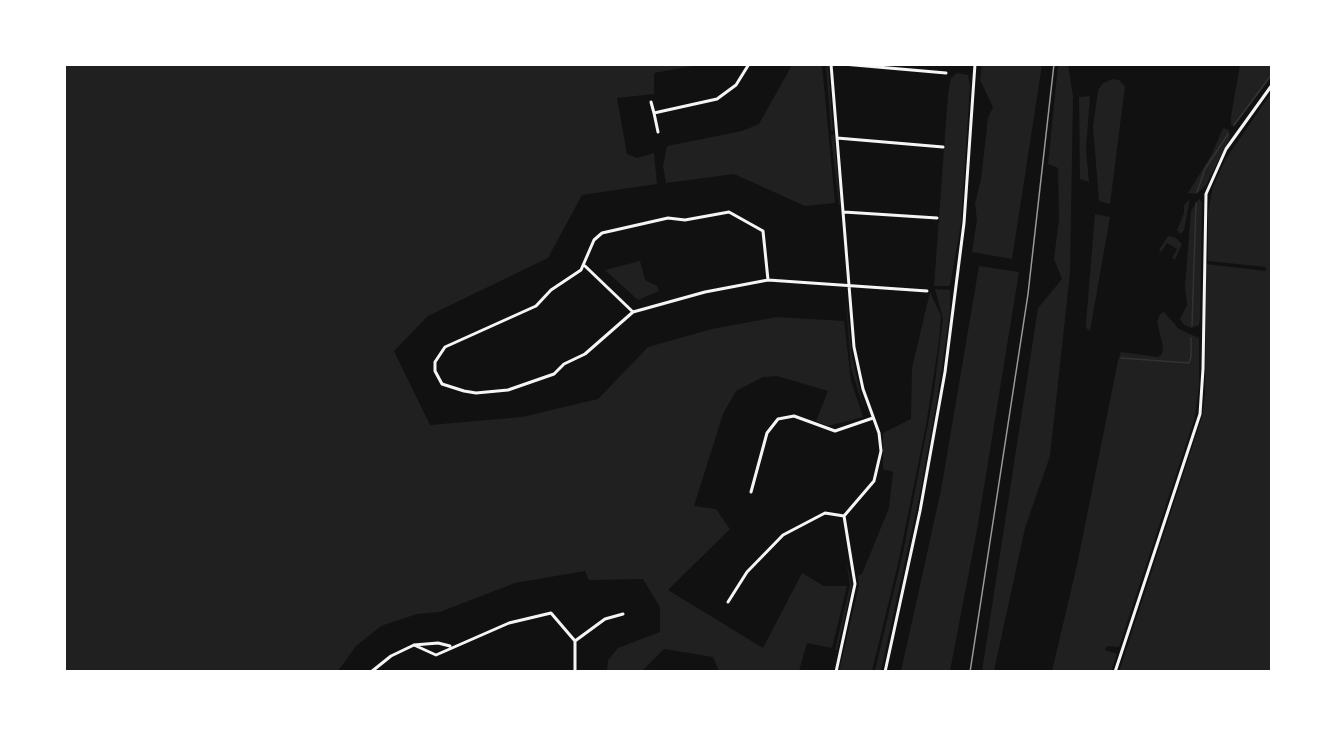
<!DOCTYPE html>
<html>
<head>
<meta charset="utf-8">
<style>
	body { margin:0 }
	#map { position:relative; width:1336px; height:736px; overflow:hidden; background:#111; font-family:Cabin,sans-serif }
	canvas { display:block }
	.frame { position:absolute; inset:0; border:66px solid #fff; pointer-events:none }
</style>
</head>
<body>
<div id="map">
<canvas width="1336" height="736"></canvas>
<div class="frame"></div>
</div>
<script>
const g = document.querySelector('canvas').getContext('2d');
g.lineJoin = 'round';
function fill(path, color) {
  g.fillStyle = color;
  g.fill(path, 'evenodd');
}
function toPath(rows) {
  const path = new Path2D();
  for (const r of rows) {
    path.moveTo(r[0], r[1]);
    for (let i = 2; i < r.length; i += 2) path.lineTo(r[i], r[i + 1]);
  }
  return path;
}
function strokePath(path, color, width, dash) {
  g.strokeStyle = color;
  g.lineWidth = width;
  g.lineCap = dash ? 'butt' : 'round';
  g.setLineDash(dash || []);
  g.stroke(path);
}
const green = toPath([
	[64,65,698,65,654,73,654,94,617,98,627,154,637,158,654,153,657,184,582,195,548,258,428,316,394,351,430,425,522,417,598,399,648,347,712,329,777,317,844,321,851,381,863,417,828,426,816,421,828,391,777,376,763,377,736,391,723,414,694,506,716,509,730,529,668,590,763,648,802,573,824,586,847,586,832,648,807,643,799,671,719,671,713,657,664,649,642,671,607,671,608,660,618,648,660,632,660,607,643,579,589,580,585,571,515,583,440,612,417,614,381,626,356,646,338,671,65,671],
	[792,65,822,65,835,203,805,206,734,174,666,183,663,166,667,146,742,131,759,124],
	[826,65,828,65,833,131,831,130],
	[982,65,1042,65,1012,259,972,252,977,220,975,204,981,179,988,118,993,107,980,80],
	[1058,65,1068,65,1073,96,1070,273,1050,456,1025,528,994,671,982,671,1038,308,1062,279,1054,259,1059,219,1058,168,1048,164],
	[1240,65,1271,65,1271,77,1234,127,1231,125,1231,116],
	[957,73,968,75,970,86,961,223,950,286,934,286,948,94,951,78],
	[1113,79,1119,80,1125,86,1110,204,1099,201,1093,127,1098,90,1103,83],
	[1271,93,1271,671,1119,672,1202,417,1205,395,1206,264,1266,271,1266,267,1208,261,1208,212,1213,187,1225,160],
	[1090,96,1086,149,1089,182,1080,179,1079,97],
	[1223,128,1229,130,1230,137,1206,185,1197,194,1188,193,1212,154],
	[834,134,840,205,839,205,831,136],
	[1190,199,1184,230,1180,234,1177,230,1184,213,1184,205],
	[1199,199,1202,202,1200,318,1199,325,1192,328,1184,325,1180,319,1187,305,1185,287,1191,211],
	[1095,214,1110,217,1090,331,1086,328,1086,323],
	[1168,236,1176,238,1182,244,1175,260,1172,258,1177,249,1167,243,1161,252,1159,250],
	[640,261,645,280,657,286,659,291,638,300,605,270],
	[979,266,1019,272,977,530,950,671,901,671,941,490],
	[845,289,852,356,864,409,851,368],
	[935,289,950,290,950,312,937,399,920,493,881,671,875,671,904,548,933,398,943,319],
	[930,292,941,316,939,341,926,425,898,564,872,671,839,671,859,585,858,576,862,574,889,508,893,472,883,469,883,433,911,419,912,368],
	[1164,312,1179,329,1199,338,1199,386,1195,417,1119,647,1107,646,1105,650,1117,654,1111,671,1052,671,1077,565,1118,361,1121,352,1158,357,1162,354,1163,346,1157,322,1160,314],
	[846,560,852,586,837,650,835,650,850,585]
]);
const stream = toPath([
	[1234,125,1272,74],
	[1197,192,1205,169,1228,134],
	[1192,325,1196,203],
	[1121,358,1189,363,1191,357,1191,338]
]);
const minor = toPath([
	[831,64,854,347,863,389,879,433,881,451,874,481,844,516,855,584,836,672],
	[843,64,946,73],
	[651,102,654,113],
	[658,132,654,113,717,99,736,85,749,64],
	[837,138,943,147],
	[844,212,937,218],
	[585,266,633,312,705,292,768,280,927,291],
	[633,312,585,354,564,364,554,374,508,390,476,393,464,391,442,384,435,371,435,362,445,347,536,306,551,290,581,270,594,240,602,233,668,218,685,220,729,212,763,231,768,280],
	[751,492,767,433,778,419,794,416,835,431,873,418],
	[728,602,747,572,783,535,825,513,844,516],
	[575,641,605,619,623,614],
	[414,645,436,655,509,623,551,613,575,641,575,672],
	[371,672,391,656,414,645,438,643,450,646],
	[1115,672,1200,414,1203,369,1206,194,1226,149,1272,85]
]);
const tertiary = toPath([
	[885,672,920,511,945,372,964,223,975,64]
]);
const rail = toPath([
	[970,672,1028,294,1054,64]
]);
fill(green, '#202020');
strokePath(stream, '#333', 1.5);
strokePath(minor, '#f5f5f5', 3);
strokePath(tertiary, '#f5f5f5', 3);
strokePath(rail, '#9a9a9a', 1.5);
</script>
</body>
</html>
